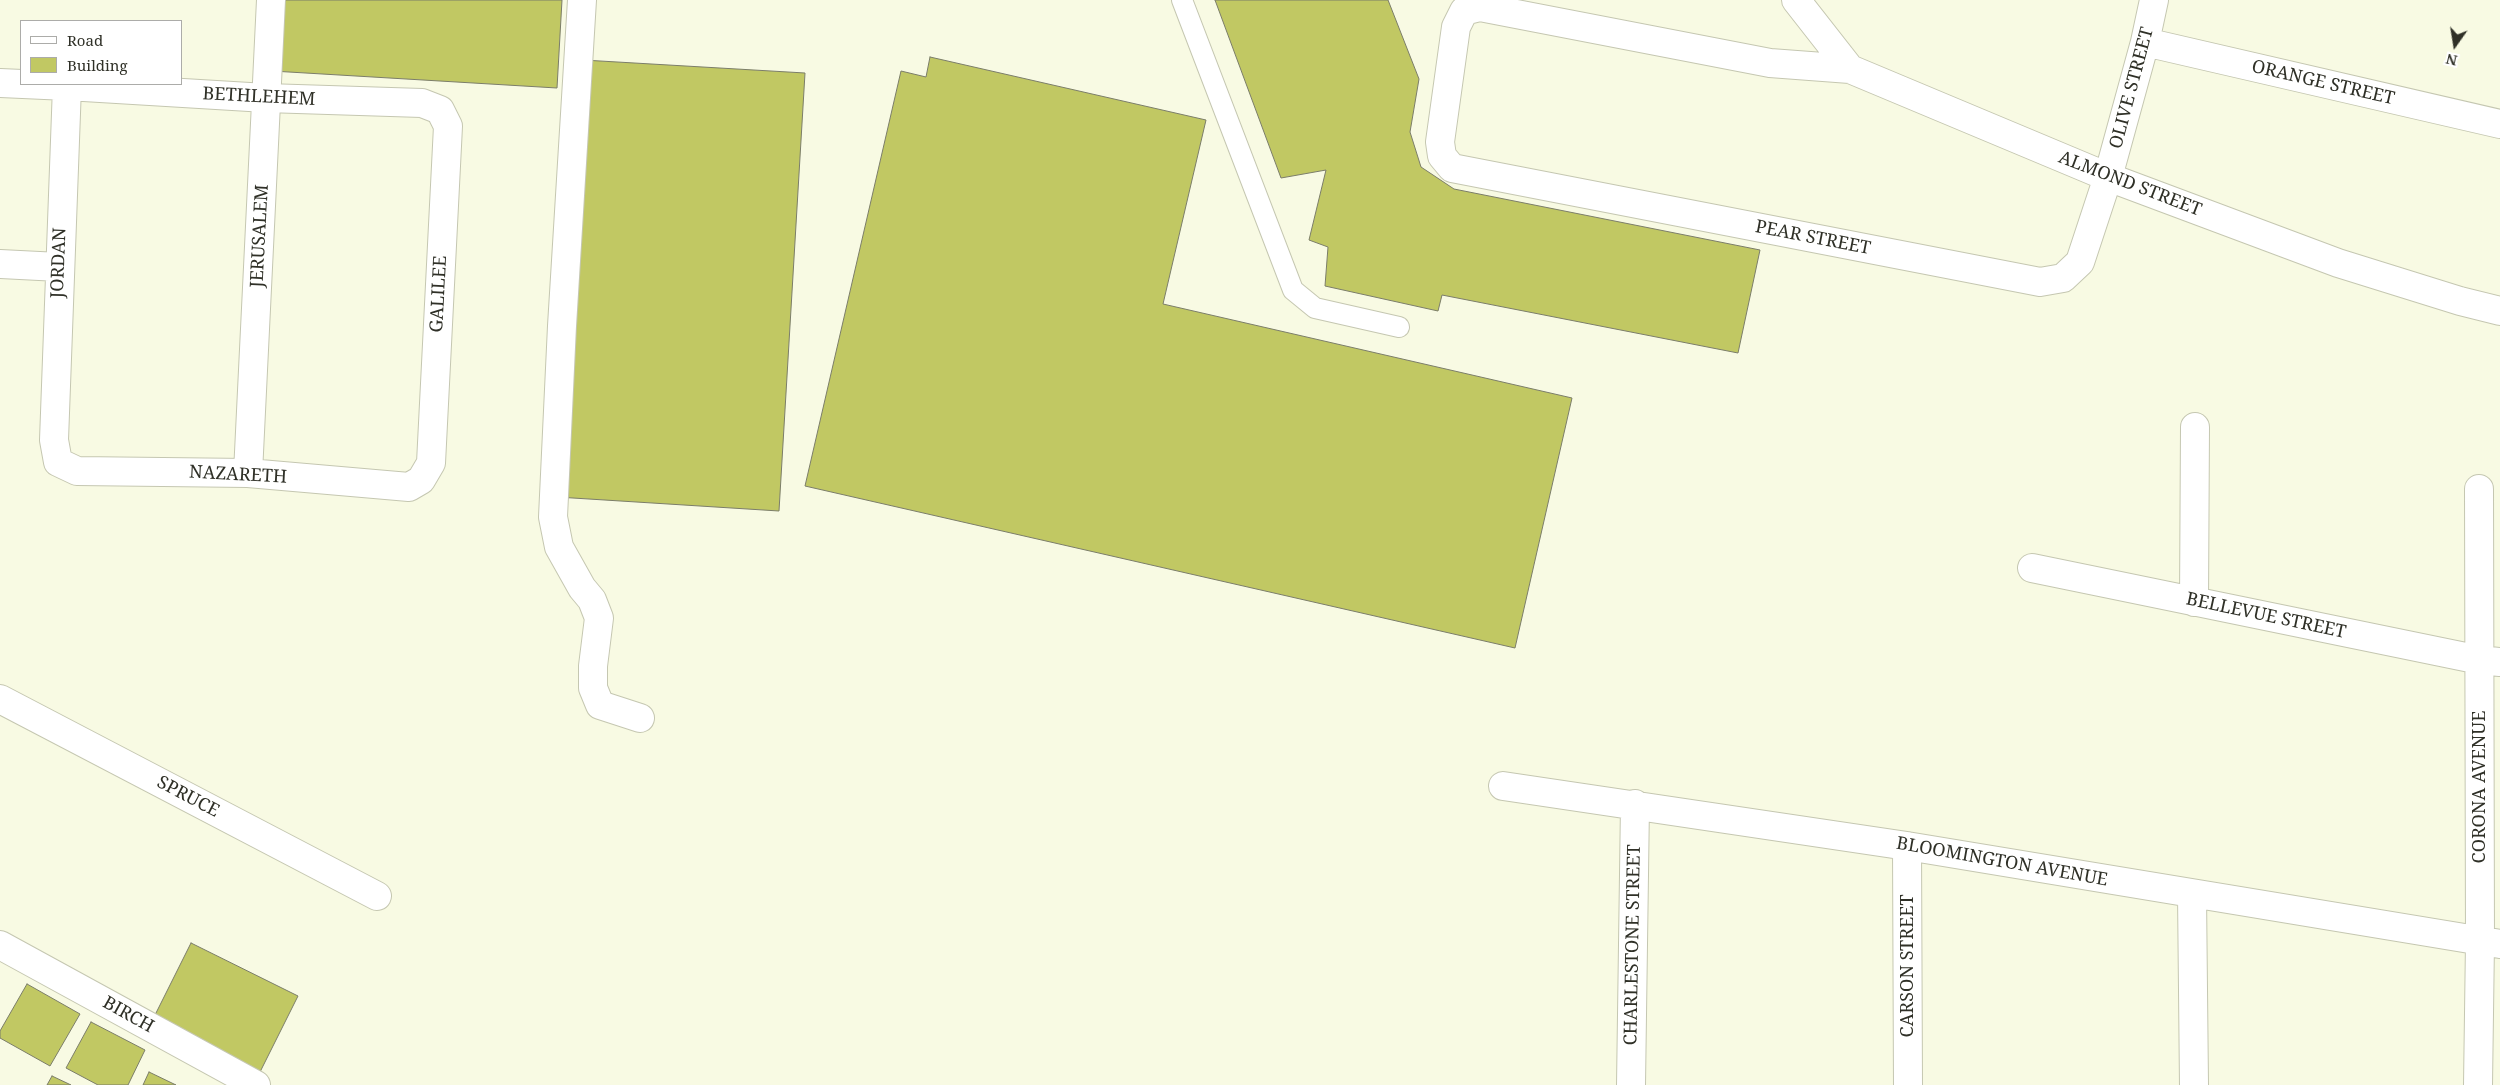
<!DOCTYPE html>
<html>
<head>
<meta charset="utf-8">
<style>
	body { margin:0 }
	#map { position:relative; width:2500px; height:1085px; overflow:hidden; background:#f8fae3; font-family:"Noto Serif",serif }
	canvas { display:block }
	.legend { position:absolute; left:20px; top:20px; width:162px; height:65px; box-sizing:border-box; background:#fff; border:1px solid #acaca9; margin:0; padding:6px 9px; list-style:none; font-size:15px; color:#2f3027 }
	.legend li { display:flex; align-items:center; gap:10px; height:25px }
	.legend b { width:25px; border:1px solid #acaca9 }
	.north { position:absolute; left:2430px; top:20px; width:50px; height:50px; -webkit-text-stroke:4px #fff; paint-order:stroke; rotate:193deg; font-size:14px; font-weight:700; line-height:20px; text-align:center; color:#2f3027 }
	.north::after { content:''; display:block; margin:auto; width:18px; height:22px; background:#2f3027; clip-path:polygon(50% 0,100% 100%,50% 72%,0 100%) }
</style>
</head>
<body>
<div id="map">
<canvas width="2500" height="1085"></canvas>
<ul class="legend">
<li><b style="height:6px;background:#fff"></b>Road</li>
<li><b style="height:14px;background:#c1c863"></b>Building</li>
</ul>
<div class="north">N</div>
</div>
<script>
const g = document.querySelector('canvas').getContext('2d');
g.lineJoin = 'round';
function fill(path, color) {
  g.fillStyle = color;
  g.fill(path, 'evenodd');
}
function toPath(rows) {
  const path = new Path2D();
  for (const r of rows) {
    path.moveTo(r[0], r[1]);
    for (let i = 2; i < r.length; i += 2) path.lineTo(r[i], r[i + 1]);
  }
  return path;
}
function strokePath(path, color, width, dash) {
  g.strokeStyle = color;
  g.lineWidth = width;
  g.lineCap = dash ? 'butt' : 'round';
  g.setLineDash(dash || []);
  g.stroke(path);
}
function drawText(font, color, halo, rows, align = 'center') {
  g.font = font + ' "Noto Serif",serif';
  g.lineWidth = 4.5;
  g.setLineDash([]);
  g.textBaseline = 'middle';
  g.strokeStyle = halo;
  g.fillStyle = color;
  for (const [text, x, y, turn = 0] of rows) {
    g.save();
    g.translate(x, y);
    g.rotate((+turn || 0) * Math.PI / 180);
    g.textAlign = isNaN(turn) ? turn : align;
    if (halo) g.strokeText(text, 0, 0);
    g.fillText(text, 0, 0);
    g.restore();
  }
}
const building = toPath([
	[276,0,562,0,557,88,272,71,276,0],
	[1215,0,1388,0,1419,79,1410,132,1421,167,1454,189,1760,250,1738,353,1442,295,1438,311,1325,286,1328,247,1309,240,1326,170,1281,178,1215,0],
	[930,57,1206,120,1163,304,1572,398,1515,648,805,486,901,71,926,77,930,57],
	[583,60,805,73,779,511,557,497,583,60],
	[191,943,298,996,260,1072,153,1019,191,943],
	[27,984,80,1014,50,1066,0,1038,0,1031,27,984],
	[91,1022,145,1050,128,1085,98,1085,66,1068,91,1022],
	[149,1072,176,1085,143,1085,149,1072],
	[52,1076,71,1085,47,1085,52,1076]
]);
const lane = toPath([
	[1182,0,1293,290,1315,308,1399,327]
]);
const street = toPath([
	[582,0,562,326,553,517,559,547,582,588,592,600,599,618,593,666,593,688,600,705,640,718],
	[1796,0,1850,69,2108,177,2338,263,2460,301,2500,311],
	[2145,42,2500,124],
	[1850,69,1770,63,1480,7,1464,11,1456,27,1440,142,1442,156,1452,168,2040,282,2063,278,2080,262,2108,177,2145,42,2154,0],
	[0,83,67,86,266,98,422,103,440,110,448,126,431,463,421,480,409,487,248,473,77,471,58,462,54,440,67,86],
	[0,264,59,267],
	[248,473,271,0],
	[2032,568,2480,660,2500,662],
	[2194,602,2195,427],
	[0,699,377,896],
	[1503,786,1907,846,2500,944],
	[1907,846,1908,1085],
	[2192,894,2194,1085],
	[0,945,256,1085],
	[1631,1085,1635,804],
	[2478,1085,2480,942,2479,489]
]);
const streetNames = [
	["ORANGE STREET",2323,83,13],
	["OLIVE STREET",2132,88,-75],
	["BETHLEHEM",259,97,3],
	["ALMOND STREET",2130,184,21],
	["JERUSALEM",260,236,-87],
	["PEAR STREET",1813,238,11],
	["JORDAN",59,263,-88],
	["GALILEE",439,294,-87],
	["NAZARETH",238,475,3],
	["BELLEVUE STREET",2266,616,12],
	["CORONA AVENUE",2480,787,-90],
	["SPRUCE",188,797,28],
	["BLOOMINGTON AVENUE",2002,862,10],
	["CHARLESTONE STREET",1633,945,-89],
	["CARSON STREET",1908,966,-90],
	["BIRCH",128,1015,29]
];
fill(building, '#c1c863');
strokePath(building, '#7b7d69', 1);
strokePath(lane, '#c5c7b1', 22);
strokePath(street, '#c5c7b1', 30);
strokePath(lane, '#fff', 20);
strokePath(street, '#fff', 28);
drawText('18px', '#2f3027', '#fff', streetNames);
</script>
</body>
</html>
